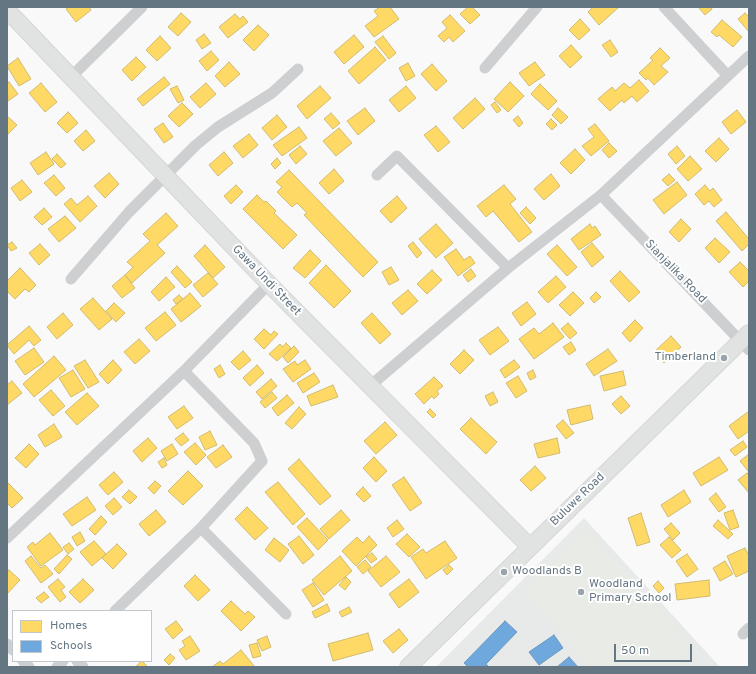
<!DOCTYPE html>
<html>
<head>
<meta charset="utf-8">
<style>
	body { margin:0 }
	#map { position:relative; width:756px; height:674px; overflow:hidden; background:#f9f9f9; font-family:Overpass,sans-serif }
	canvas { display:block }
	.frame { position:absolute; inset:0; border:8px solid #657683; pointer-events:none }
	.legend { position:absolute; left:12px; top:610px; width:140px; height:52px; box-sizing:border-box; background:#fff; border:1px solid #c1c8cd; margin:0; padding:5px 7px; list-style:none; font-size:12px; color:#657683 }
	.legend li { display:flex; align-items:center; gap:8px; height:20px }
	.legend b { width:20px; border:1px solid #c1c8cd }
	.scale { position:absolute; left:614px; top:644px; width:78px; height:18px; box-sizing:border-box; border:2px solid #657683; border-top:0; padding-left:5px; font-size:12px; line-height:14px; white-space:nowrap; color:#657683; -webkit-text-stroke:3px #fff; paint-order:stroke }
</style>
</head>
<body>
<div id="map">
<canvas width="756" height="674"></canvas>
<div class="frame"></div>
<ul class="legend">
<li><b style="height:11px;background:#ffd966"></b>Homes</li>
<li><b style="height:11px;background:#6fa8dc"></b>Schools</li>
</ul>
<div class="scale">50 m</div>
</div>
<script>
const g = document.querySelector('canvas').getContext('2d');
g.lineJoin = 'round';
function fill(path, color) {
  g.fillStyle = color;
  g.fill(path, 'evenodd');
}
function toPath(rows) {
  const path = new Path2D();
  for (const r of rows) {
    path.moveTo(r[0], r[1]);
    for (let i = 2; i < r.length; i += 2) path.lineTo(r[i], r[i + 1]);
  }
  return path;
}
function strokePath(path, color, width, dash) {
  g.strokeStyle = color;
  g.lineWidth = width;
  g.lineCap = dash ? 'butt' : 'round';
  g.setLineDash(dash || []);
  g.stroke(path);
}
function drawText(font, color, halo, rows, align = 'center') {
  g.font = font + ' Overpass,sans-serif';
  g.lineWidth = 4;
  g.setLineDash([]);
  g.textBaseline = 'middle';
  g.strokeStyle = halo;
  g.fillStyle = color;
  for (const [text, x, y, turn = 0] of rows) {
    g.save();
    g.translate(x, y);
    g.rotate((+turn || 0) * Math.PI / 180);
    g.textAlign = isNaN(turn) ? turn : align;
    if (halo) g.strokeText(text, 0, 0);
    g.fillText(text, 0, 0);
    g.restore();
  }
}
const built = toPath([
	[584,518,720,667,436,667]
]);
const green = toPath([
	[586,529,695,648,675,667,591,667,522,591]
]);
const homes = toPath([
	[69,7,89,7,91,10,76,22,66,9,69,7],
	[380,7,390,7,399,19,374,37,365,26,378,16,374,11,380,7],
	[468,7,472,7,480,15,470,24,460,14,468,7],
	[593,7,619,7,599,25,588,12,593,7],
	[698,7,711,7,712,9,705,15,698,7],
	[181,13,191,22,178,36,168,27,181,13],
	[745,13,749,17,749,32,738,19,745,13],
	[235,14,240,19,243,16,248,22,228,38,219,27,235,14],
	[450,15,465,31,453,42,449,37,444,42,438,36,447,28,442,22,450,15],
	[580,19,590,30,579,40,569,30,580,19],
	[722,20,742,37,733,47,719,35,717,37,711,32,722,20],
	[258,25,269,35,254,51,243,40,258,25],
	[204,34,211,43,202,49,196,40,204,34],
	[354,35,364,47,344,64,334,52,354,35],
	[160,36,171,48,157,61,146,50,160,36],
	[383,36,396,53,389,59,375,42,383,36],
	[610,40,618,52,611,57,602,45,610,40],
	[571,45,582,57,570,68,559,56,571,45],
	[375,47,386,60,359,84,348,71,375,47],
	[660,48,670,58,661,66,668,72,654,85,648,78,646,80,639,73,653,60,650,58,660,48],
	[211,51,219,60,207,71,199,61,211,51],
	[136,57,146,67,132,81,122,70,136,57],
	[18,58,31,79,19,86,7,66,18,58],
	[229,62,240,74,225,87,215,76,229,62],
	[535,62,545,75,529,86,519,73,535,62],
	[408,63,415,76,406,81,399,68,408,63],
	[432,64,447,81,436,91,421,74,432,64],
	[164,77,170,84,143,106,137,99,164,77],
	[639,80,649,91,637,102,632,96,624,103,622,100,610,111,598,99,612,87,615,91,624,83,630,88,639,80],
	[9,82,18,94,8,101,7,84,9,82],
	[510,82,524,96,508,112,494,99,510,82],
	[41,83,57,102,45,112,29,93,41,83],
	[206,83,216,94,200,108,190,97,206,83],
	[540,84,557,101,548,110,531,94,540,84],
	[177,86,184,100,178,103,170,89,177,86],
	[320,86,331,98,307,119,297,106,320,86],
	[406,86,416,98,399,112,389,100,406,86],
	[475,98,485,109,463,129,453,118,475,98],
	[495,102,501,110,497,113,491,105,495,102],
	[182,103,193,114,179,127,168,116,182,103],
	[365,108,375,121,358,135,347,121,365,108],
	[558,108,568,117,561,124,552,115,558,108],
	[737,110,746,122,731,134,722,122,737,110],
	[68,112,78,123,67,133,57,123,68,112],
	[331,113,340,123,333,129,324,119,331,113],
	[277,115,287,127,272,140,262,128,277,115],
	[7,116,17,125,7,135,7,116],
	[518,116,523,123,519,127,513,120,518,116],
	[551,119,557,125,552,130,546,124,551,119],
	[163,123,173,137,164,143,154,129,163,123],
	[595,124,609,141,591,156,582,146,594,137,588,129,595,124],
	[436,126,450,142,438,152,424,135,436,126],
	[299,127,307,138,282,156,273,145,299,127],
	[339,128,352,143,336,156,323,141,339,128],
	[86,130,95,141,83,151,74,141,86,130],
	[249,134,258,145,243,158,233,146,249,134],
	[719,138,729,149,716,162,705,151,719,138],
	[609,143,617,151,609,158,602,150,609,143],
	[300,146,307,154,296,164,289,155,300,146],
	[677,146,685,156,676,164,668,154,677,146],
	[575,149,585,160,571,174,560,163,575,149],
	[46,152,54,164,38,175,30,163,46,152],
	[224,152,233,163,218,176,209,165,224,152],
	[57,154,66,164,61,168,52,159,57,154],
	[690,156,702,169,688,181,677,169,690,156],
	[277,158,281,163,275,169,271,164,277,158],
	[334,169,344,181,329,194,319,183,334,169],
	[289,170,378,262,363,277,304,215,307,213,297,203,292,207,277,192,282,187,276,182,289,170],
	[109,173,119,184,105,198,94,186,109,173],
	[551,174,560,186,544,200,534,189,551,174],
	[669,174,675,180,668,186,662,180,669,174],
	[54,175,65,188,56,196,44,183,54,175],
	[22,180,32,192,20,201,11,188,22,180],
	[677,182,687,195,664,214,653,200,677,182],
	[236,185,243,192,231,204,224,196,236,185],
	[504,185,516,199,510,204,532,232,519,242,493,211,486,217,477,206,504,185],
	[705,185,710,191,713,188,722,200,714,207,709,201,704,205,695,194,705,185],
	[257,195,264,202,266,201,276,211,274,213,297,235,283,249,243,209,257,195],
	[88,196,97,206,80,222,64,204,71,198,77,205,88,196],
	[397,196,407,208,391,223,380,211,397,196],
	[526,207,536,218,530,224,520,213,526,207],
	[44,208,52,217,42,225,34,217,44,208],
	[726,212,749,239,749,244,742,251,716,221,726,212],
	[166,213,178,226,157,245,165,253,132,283,125,275,133,267,127,262,150,241,143,234,166,213],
	[65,216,76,228,59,242,48,229,65,216],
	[681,219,691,229,679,242,669,232,681,219],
	[436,224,453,243,436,258,419,239,436,224],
	[590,224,592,228,595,226,601,235,579,250,571,239,590,224],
	[715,238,730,252,719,263,705,248,715,238],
	[12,242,17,248,11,251,7,245,12,242],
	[413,242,422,253,417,258,408,246,413,242],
	[592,243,604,257,592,267,581,252,592,243],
	[40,244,50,255,39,265,29,253,40,244],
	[205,245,225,267,213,278,194,256,205,245],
	[557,245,577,267,567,276,547,254,557,245],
	[456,249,464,260,470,256,475,263,458,276,444,257,456,249],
	[310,250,321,261,305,278,293,268,310,250],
	[740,262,749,271,749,281,743,287,729,272,740,262],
	[326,265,351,291,334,308,309,283,326,265],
	[177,266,192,282,185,288,171,272,177,266],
	[391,267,399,280,389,285,382,272,391,267],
	[20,268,36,285,29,292,25,289,15,299,7,291,7,281,20,268],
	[471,269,476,276,468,282,463,275,471,269],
	[432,270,442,280,427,294,417,284,432,270],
	[620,271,640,292,629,302,610,281,620,271],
	[208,273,218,284,203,297,193,285,208,273],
	[125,275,135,288,122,298,112,286,125,275],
	[556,276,566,287,548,303,538,292,556,276],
	[166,277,175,287,159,301,151,292,166,277],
	[408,290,418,301,402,315,392,303,408,290],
	[573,292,584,303,570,316,559,305,573,292],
	[596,292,601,297,594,303,590,298,596,292],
	[190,293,201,306,181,322,171,309,190,293],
	[179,295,183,299,176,304,173,300,179,295],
	[93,298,112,319,99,330,80,309,93,298],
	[527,302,536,314,521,326,512,313,527,302],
	[114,303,125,313,116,322,106,311,114,303],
	[165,312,176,325,156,341,145,328,165,312],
	[63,313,73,325,57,339,47,327,63,313],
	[372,313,391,334,380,344,361,323,372,313],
	[635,320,643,328,630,342,622,333,635,320],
	[553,323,564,337,534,359,519,339,534,328,539,334,553,323],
	[568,323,577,333,570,339,561,329,568,323],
	[29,326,41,340,34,346,29,340,14,354,7,345,29,326],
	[498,327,509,341,490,355,479,340,498,327],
	[264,329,271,335,274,331,278,334,264,349,254,339,264,329],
	[671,336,681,347,664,363,654,352,671,336],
	[139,339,150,351,135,364,124,352,139,339],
	[571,342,576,350,569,355,563,347,571,342],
	[286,343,291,348,277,361,269,354,280,344,283,347,286,343],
	[294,346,299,352,288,363,283,357,294,346],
	[34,348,44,362,25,375,15,361,34,348],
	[608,349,617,361,594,376,586,364,608,349],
	[464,350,474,360,460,374,450,364,464,350],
	[243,351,251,360,239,370,231,362,243,351],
	[54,356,66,370,34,397,23,384,54,356],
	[85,360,99,382,88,388,74,366,85,360],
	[113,360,122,370,108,384,99,374,113,360],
	[305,360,311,369,293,382,283,369,295,361,297,365,305,360],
	[514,360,520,367,505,378,500,370,514,360],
	[220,365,225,374,219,378,214,369,220,365],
	[257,365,264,373,250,386,243,378,257,365],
	[73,370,85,389,71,397,59,378,73,370],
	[533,370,536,377,530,380,527,373,533,370],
	[623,371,626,385,604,391,600,376,623,371],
	[314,373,320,382,303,393,297,383,314,373],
	[518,376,527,391,516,398,506,383,518,376],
	[434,377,443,386,437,391,439,394,434,399,432,396,424,404,415,394,434,377],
	[271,379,277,386,262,399,256,392,271,379],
	[12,381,22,393,7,405,7,385,12,381],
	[333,385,338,397,311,406,307,396,333,385],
	[51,390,65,406,53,416,39,400,51,390],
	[272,392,277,398,265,408,260,402,272,392],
	[493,392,498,402,490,406,485,396,493,392],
	[87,393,99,406,77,425,65,412,87,393],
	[287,395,294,403,278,416,272,408,287,395],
	[621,396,630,406,621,414,612,404,621,396],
	[590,405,593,419,571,425,567,410,590,405],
	[184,406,193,418,177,429,168,417,184,406],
	[299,407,306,414,292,429,285,423,299,407],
	[430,409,436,415,433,418,427,412,430,409],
	[749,411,749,431,738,439,729,426,749,411],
	[471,418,497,442,486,454,460,429,471,418],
	[563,420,574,433,566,439,556,426,563,420],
	[385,422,397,435,376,454,364,441,385,422],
	[54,424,62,437,45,447,38,435,54,424],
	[210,431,217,445,205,450,199,437,210,431],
	[183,433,189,440,181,446,175,439,183,433],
	[148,438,157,448,142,462,133,451,148,438],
	[557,438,560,453,538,458,534,444,557,438],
	[743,441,747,447,735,456,730,450,743,441],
	[195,443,206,455,196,465,184,452,195,443],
	[29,444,39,454,26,468,15,458,29,444],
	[172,444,178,454,167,461,161,451,172,444],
	[223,445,232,457,216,468,207,457,223,445],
	[749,454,749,470,748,471,740,461,749,454],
	[374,457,387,471,376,482,363,468,374,457],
	[719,457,728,470,701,486,693,473,719,457],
	[164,458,167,465,162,468,158,462,164,458],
	[299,459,331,496,320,505,288,469,299,459],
	[535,466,546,478,531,491,520,480,535,466],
	[188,471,203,486,183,505,168,491,188,471],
	[114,472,123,482,108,495,99,485,114,472],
	[747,473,749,476,749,493,738,480,747,473],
	[404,477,422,503,410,511,392,485,404,477],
	[155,481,161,486,154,494,148,488,155,481],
	[7,482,23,498,12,508,7,503,7,482],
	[278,482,305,514,293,525,265,492,278,482],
	[363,487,371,496,364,502,356,494,363,487],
	[129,490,137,497,130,504,122,497,129,490],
	[684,490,691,502,668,517,661,505,684,490],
	[716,493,726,507,719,512,709,499,716,493],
	[87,497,96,510,72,526,63,514,87,497],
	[114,498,122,507,113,515,105,506,114,498],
	[247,507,268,528,255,540,235,519,247,507],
	[156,510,166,522,149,536,139,524,156,510],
	[341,510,350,520,329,539,320,529,341,510],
	[733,510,739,527,730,530,724,513,733,510],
	[641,513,650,542,637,546,628,518,641,513],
	[101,516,107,522,95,535,89,529,101,516],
	[307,518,328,540,318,550,297,527,307,518],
	[397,520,404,529,393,537,387,528,397,520],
	[718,520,733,534,728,539,713,526,718,520],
	[671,523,680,533,673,540,664,529,671,523],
	[80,532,85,541,77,546,72,537,80,532],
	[50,533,63,550,41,566,27,547,33,542,35,545,50,533],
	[407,534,420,547,409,557,396,544,407,534],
	[299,536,314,555,303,564,288,544,299,536],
	[369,536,377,545,356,566,342,551,357,537,363,543,369,536],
	[669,537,681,550,672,558,660,545,669,537],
	[274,538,289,550,280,562,265,550,274,538],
	[94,541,106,554,92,566,80,552,94,541],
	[445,541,457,558,426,579,411,557,423,549,426,553,445,541],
	[69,543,74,549,68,554,63,547,69,543],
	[117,544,127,554,113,569,102,558,117,544],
	[745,548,749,556,749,571,736,577,727,556,745,548],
	[372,553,377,559,371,563,366,557,372,553],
	[687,554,698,569,687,577,676,561,687,554],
	[67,555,72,559,59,574,54,569,67,555],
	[31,556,41,568,45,565,53,574,41,583,25,561,31,556],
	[340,556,352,571,324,595,312,580,340,556],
	[386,556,400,572,381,587,368,571,386,556],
	[365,560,371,567,363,574,357,567,365,560],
	[725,561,733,574,720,581,713,568,725,561],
	[449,565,453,569,447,575,443,570,449,565],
	[9,570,20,580,7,594,7,573,9,570],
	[195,575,210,590,198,601,184,586,195,575],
	[346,577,351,582,345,590,339,585,346,577],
	[58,579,65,587,61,590,66,597,60,602,48,587,58,579],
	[83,579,94,590,80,603,69,592,83,579],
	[409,579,419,592,399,608,389,594,409,579],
	[709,580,710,596,677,600,675,584,709,580],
	[658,581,664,588,659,593,653,586,658,581],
	[313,583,324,600,313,607,302,590,313,583],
	[44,592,49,597,41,603,36,598,44,592],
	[231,601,245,614,248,611,255,617,241,631,221,611,231,601],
	[327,604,330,611,315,618,312,612,327,604],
	[349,607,352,612,342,617,339,612,349,607],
	[176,621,183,630,173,639,165,629,176,621],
	[399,629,408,640,393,653,383,641,399,629],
	[368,633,373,650,333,661,328,644,368,633],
	[190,636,200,651,186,660,179,650,185,646,182,641,190,636],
	[267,636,271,647,262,651,257,640,267,636],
	[257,643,261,656,253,658,249,645,257,643],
	[241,650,255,667,212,667,220,661,223,664,241,650],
	[170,654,175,658,169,665,164,660,170,654],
	[142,661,148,667,135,667,142,661]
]);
const schools = toPath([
	[505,621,517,632,486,664,489,667,468,667,464,663,505,621],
	[554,635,563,648,539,665,529,652,554,635],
	[569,657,578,667,557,667,569,657]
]);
const street = toPath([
	[664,7,728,76],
	[485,68,537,7],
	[72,76,142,7],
	[377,175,397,156,508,268],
	[601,195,749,350],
	[71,279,129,212,196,145,218,127,272,93,298,69],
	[370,386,508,268,601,195,749,56],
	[201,528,286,614],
	[7,538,184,371,269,284],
	[115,611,201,528,262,461,254,443,184,371],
	[743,634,749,628],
	[7,644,13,650],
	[23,661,29,667],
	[77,661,83,667],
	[57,667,63,661]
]);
const secondary = toPath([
	[7,10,269,284,530,547],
	[408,667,749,333]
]);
const markers = [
	[724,358,4,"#99a4ac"],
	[504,572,4,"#99a4ac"],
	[581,592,4,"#99a4ac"]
];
const streetNames = [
	["Sianjalika Road",675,272,46],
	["Gawa Undi Street",266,281,46],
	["Buluwe Road",578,500,-44]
];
const poiNames = [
	["Timberland",716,358,"right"],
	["Woodlands B",512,572],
	["Woodland",589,585],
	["Primary School",589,599]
];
fill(built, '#e8e9e9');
fill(green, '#e8ebe6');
fill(homes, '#ffd966');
strokePath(homes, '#d1bb6f', 1);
fill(schools, '#6fa8dc');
strokePath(schools, '#6c99c1', 1);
strokePath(secondary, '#d5d6d7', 18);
strokePath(street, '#cecfd0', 11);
strokePath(secondary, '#e1e2e2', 16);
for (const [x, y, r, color] of markers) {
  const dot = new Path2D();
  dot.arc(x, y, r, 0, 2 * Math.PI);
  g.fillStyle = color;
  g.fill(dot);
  strokePath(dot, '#fff', 1.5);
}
drawText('12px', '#657683', '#fff', streetNames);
drawText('12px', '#657683', '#fff', poiNames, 'left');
</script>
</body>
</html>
